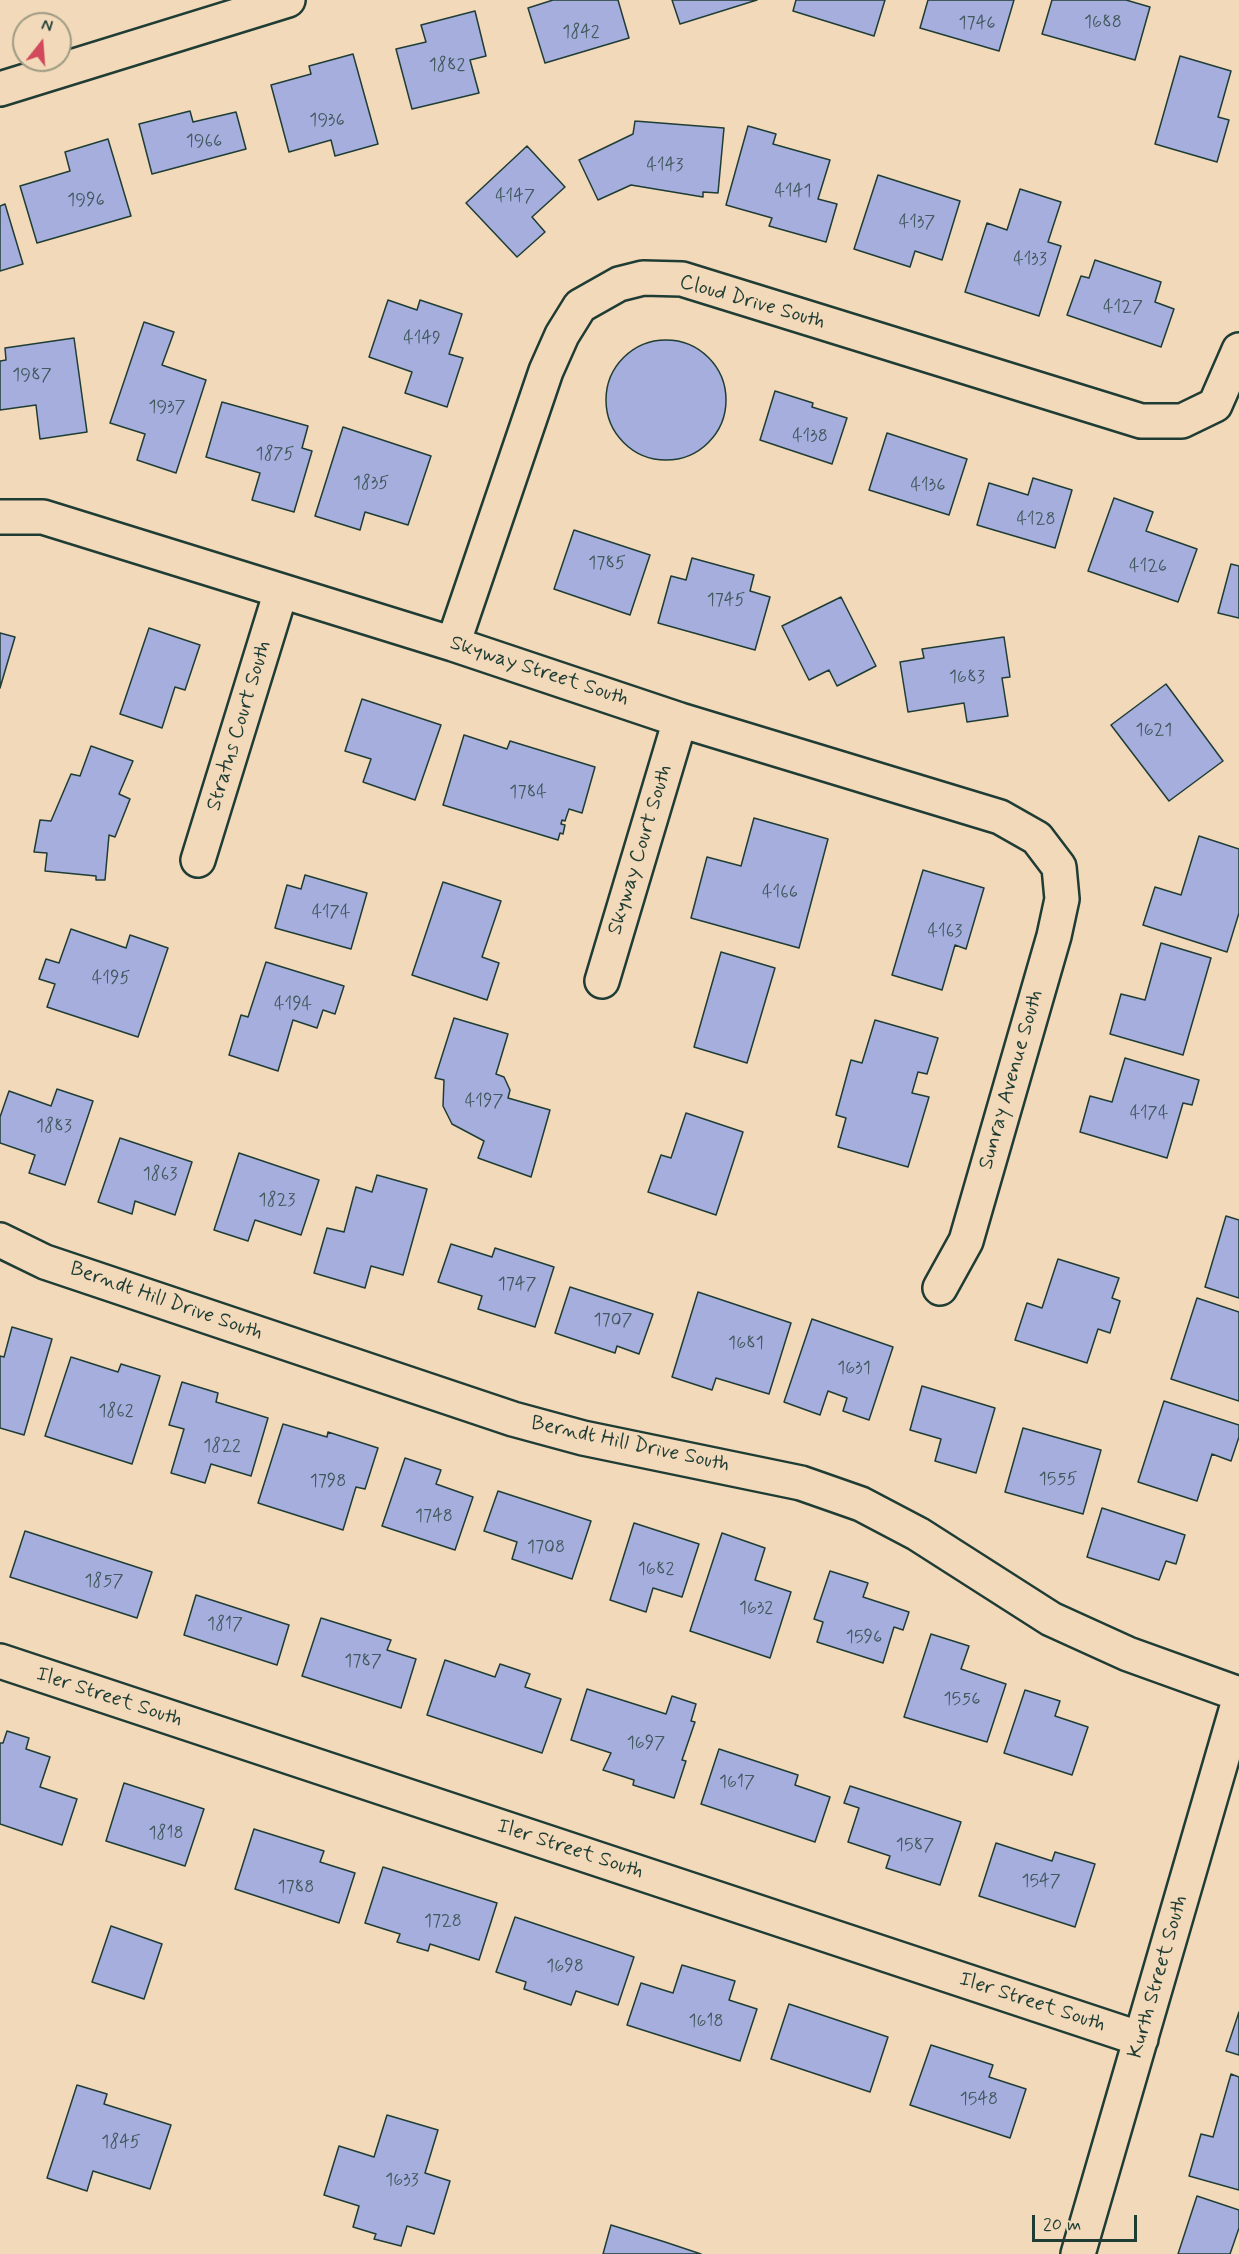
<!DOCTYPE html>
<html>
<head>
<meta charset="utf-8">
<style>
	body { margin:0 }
	#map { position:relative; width:1239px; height:2254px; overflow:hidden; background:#f2d9b9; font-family:Mynerve,sans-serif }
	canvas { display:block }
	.north { position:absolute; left:12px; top:12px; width:60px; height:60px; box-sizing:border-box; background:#f2d9b9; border:2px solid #9e9b84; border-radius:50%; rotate:17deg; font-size:16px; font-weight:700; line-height:24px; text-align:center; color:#1f3d34 }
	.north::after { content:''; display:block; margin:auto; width:21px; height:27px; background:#d1495b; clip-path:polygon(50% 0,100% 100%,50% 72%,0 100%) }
	.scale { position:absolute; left:1032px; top:2215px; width:105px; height:27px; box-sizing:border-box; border:3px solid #1f3d34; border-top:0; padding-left:8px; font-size:18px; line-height:21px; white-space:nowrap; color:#1f3d34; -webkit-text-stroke:4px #f2d9b9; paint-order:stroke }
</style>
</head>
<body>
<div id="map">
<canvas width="1239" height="2254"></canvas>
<div class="north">N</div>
<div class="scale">20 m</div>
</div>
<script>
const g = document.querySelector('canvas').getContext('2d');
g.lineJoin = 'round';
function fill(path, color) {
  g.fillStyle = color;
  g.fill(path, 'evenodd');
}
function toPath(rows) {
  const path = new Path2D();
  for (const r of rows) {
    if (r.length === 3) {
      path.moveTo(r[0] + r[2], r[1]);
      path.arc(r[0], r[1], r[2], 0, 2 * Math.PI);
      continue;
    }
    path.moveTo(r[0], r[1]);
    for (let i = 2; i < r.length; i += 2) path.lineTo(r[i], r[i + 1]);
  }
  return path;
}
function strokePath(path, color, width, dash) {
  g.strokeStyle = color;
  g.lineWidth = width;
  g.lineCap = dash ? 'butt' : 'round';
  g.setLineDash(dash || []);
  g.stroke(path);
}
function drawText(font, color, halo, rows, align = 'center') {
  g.font = font + ' Mynerve,sans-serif';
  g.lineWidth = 5;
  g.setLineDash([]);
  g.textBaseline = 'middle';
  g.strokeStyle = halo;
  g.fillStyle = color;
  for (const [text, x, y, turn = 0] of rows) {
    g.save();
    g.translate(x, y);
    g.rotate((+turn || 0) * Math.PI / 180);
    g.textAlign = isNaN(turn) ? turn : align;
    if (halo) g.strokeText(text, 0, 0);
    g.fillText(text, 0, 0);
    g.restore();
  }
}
const building = toPath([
	[553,0,618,0,629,38,545,63,528,8,553,0],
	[672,0,757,0,680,24,672,0],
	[796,0,885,0,874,36,793,11,796,0],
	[928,0,1014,0,999,51,920,28,928,0],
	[1052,0,1126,0,1150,7,1135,60,1042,34,1052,0],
	[475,11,486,56,470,60,479,93,412,109,396,49,426,42,421,25,475,11],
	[353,54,378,144,335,156,331,140,289,152,271,85,311,74,309,66,353,54],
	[1180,56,1231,71,1218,117,1229,120,1217,162,1155,144,1180,56],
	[190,111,193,122,236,112,246,149,152,174,139,124,190,111],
	[635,121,724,128,718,193,703,192,703,197,631,185,598,200,579,160,633,134,635,121],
	[748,126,776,134,773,144,830,160,818,199,837,204,826,242,769,226,772,218,726,205,748,126],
	[108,139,131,216,37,243,20,186,70,171,65,152,108,139],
	[527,146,565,187,532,217,545,232,517,257,466,203,527,146],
	[878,175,960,201,942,260,915,251,910,267,854,249,878,175],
	[1020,189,1061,202,1048,242,1061,246,1039,316,965,292,987,223,1007,230,1020,189],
	[5,204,23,264,0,271,0,206,5,204],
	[1095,260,1161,282,1155,302,1174,309,1161,347,1067,315,1081,276,1089,278,1095,260],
	[388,300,417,310,420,300,462,314,449,354,463,358,447,407,405,393,412,372,369,357,388,300],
	[144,322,174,332,162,365,206,380,176,473,137,460,145,434,110,423,144,322],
	[74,338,87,432,40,439,36,405,0,410,0,361,6,360,5,348,74,338],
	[666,400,60],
	[775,391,813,403,812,407,847,418,832,464,760,440,775,391],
	[222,402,308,426,302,448,312,451,294,512,252,500,260,473,206,457,222,402],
	[343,427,431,456,408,525,365,512,360,530,315,516,343,427],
	[887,433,967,459,949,515,869,490,887,433],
	[1033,478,1072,490,1055,548,977,525,989,483,1028,495,1033,478],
	[1114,498,1153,512,1146,531,1197,549,1178,602,1088,571,1114,498],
	[574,530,650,555,630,615,554,589,574,530],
	[692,558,754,575,750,591,770,597,755,650,658,623,671,576,686,580,692,558],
	[1231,564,1239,566,1239,618,1218,613,1231,564],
	[841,597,876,666,837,686,829,670,809,680,782,626,841,597],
	[149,628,200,645,185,690,175,687,162,728,120,714,149,628],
	[0,633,15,637,0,688,0,633],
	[1004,637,1010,677,1002,678,1008,716,967,722,964,703,908,712,900,662,924,658,922,649,1004,637],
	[1166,684,1223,761,1169,801,1111,725,1166,684],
	[362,699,441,725,415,800,363,782,371,759,345,751,362,699],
	[464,735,507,749,510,741,595,767,582,813,569,809,565,821,562,820,561,824,565,825,563,834,560,833,558,840,443,805,464,735],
	[91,746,133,761,119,794,130,799,115,837,109,835,105,880,96,880,96,876,45,871,47,853,34,852,40,820,51,821,71,774,80,776,91,746],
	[754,818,828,839,799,948,691,918,707,857,741,866,754,818],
	[1199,836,1239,849,1239,913,1227,952,1143,925,1155,887,1181,895,1199,836],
	[923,870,984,888,966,949,955,945,942,990,892,975,923,870],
	[305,875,367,893,351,949,275,928,287,885,301,889,305,875],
	[443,882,501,901,482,957,499,963,487,1000,412,975,443,882],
	[71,929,126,948,130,935,168,948,138,1037,47,1007,55,984,39,979,46,959,59,963,71,929],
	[1161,943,1211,958,1183,1055,1110,1034,1121,994,1145,1000,1161,943],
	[721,952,775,968,747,1063,694,1047,721,952],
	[266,962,344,986,335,1014,323,1010,317,1028,293,1020,278,1071,229,1055,241,1015,248,1017,266,962],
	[454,1018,508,1034,496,1074,504,1077,510,1090,508,1098,550,1110,531,1177,478,1158,484,1141,452,1124,443,1106,444,1080,435,1078,454,1018],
	[875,1020,938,1038,927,1074,918,1072,912,1093,929,1097,908,1167,838,1147,846,1118,836,1115,851,1060,862,1063,875,1020],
	[1125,1058,1199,1080,1192,1105,1183,1103,1167,1158,1080,1132,1090,1096,1112,1102,1125,1058],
	[57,1089,93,1101,65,1185,29,1173,35,1155,0,1143,0,1117,9,1091,51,1106,57,1089],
	[686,1113,743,1132,716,1215,648,1192,661,1155,671,1158,686,1113],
	[120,1138,192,1162,175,1215,135,1201,132,1214,98,1202,120,1138],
	[239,1153,319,1180,301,1235,255,1220,248,1241,214,1230,239,1153],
	[377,1175,427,1189,403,1275,371,1266,365,1288,314,1273,327,1228,344,1232,356,1187,372,1192,377,1175],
	[1226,1216,1239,1220,1239,1298,1205,1287,1226,1216],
	[451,1244,492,1257,495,1248,554,1267,535,1327,478,1309,482,1296,438,1282,451,1244],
	[1058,1259,1119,1278,1112,1298,1120,1301,1110,1333,1098,1329,1087,1363,1015,1340,1027,1303,1042,1308,1058,1259],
	[570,1287,653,1314,639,1354,617,1346,615,1353,555,1333,570,1287],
	[698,1292,791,1323,769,1394,716,1378,712,1390,672,1377,698,1292],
	[1197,1298,1239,1312,1239,1401,1171,1379,1197,1298],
	[812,1319,893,1347,869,1420,843,1411,847,1398,828,1391,820,1415,784,1402,812,1319],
	[12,1327,52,1339,24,1435,0,1428,0,1356,4,1357,12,1327],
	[71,1357,118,1372,121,1364,160,1376,132,1464,45,1436,71,1357],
	[182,1382,218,1393,216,1402,268,1418,251,1476,211,1464,205,1483,171,1473,184,1429,169,1425,182,1382],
	[922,1386,995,1408,976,1473,935,1461,941,1439,910,1430,922,1386],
	[1164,1401,1239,1425,1239,1437,1231,1461,1212,1454,1197,1501,1138,1482,1164,1401],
	[283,1424,327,1437,328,1432,378,1448,365,1489,356,1487,343,1530,258,1503,283,1424],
	[1023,1428,1101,1450,1083,1514,1005,1492,1023,1428],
	[405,1458,441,1470,436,1484,473,1497,455,1550,382,1526,405,1458],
	[498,1491,591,1521,572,1579,512,1559,517,1542,484,1531,498,1491],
	[1102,1508,1185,1535,1176,1564,1166,1561,1159,1580,1087,1557,1102,1508],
	[634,1523,699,1544,682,1597,653,1588,646,1612,610,1600,634,1523],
	[25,1531,152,1572,137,1618,10,1577,25,1531],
	[722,1533,765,1548,755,1580,791,1592,770,1658,690,1631,722,1533],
	[830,1571,868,1583,863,1597,909,1612,903,1630,894,1627,883,1663,817,1642,823,1622,814,1619,830,1571],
	[196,1595,289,1625,277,1665,184,1635,196,1595],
	[321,1618,391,1640,387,1650,416,1659,401,1708,302,1676,321,1618],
	[931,1634,969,1646,961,1669,1006,1684,987,1742,904,1717,931,1634],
	[445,1660,495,1677,500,1664,530,1674,525,1687,561,1699,542,1753,427,1715,445,1660],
	[587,1689,666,1714,672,1696,696,1704,691,1721,695,1722,682,1760,686,1761,674,1798,633,1785,634,1780,603,1770,611,1753,571,1740,587,1689],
	[1025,1690,1060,1701,1055,1716,1088,1727,1072,1775,1004,1753,1025,1690],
	[7,1731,29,1738,26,1749,50,1757,40,1787,77,1799,62,1845,0,1824,0,1743,3,1743,7,1731],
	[719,1749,798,1775,795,1785,830,1797,815,1842,701,1804,719,1749],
	[124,1783,204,1809,185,1866,106,1841,124,1783],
	[850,1786,961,1822,940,1885,886,1868,890,1856,848,1842,859,1808,844,1803,850,1786],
	[254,1829,324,1851,320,1862,355,1873,339,1923,235,1889,254,1829],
	[996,1843,1052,1861,1055,1852,1095,1864,1075,1927,979,1896,996,1843],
	[383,1867,497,1903,479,1960,430,1944,428,1951,397,1942,400,1934,365,1923,383,1867],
	[515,1917,634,1957,618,2005,576,1991,571,2005,524,1989,526,1982,496,1972,515,1917],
	[111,1926,162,1944,144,1999,92,1982,111,1926],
	[682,1965,735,1981,729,2000,757,2009,740,2061,627,2025,641,1983,673,1993,682,1965],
	[789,2004,888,2037,870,2092,771,2059,789,2004],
	[1239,2012,1239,2055,1226,2051,1239,2012],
	[931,2045,993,2065,989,2077,1026,2089,1010,2138,910,2105,931,2045],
	[1231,2074,1239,2077,1239,2190,1189,2176,1201,2134,1213,2137,1231,2074],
	[77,2085,107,2094,104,2104,171,2125,150,2189,93,2171,87,2191,47,2178,77,2085],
	[387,2115,438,2130,425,2173,450,2181,434,2234,407,2226,401,2246,374,2239,376,2234,353,2227,359,2206,324,2195,339,2146,374,2157,387,2115],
	[1197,2196,1239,2210,1239,2228,1230,2254,1178,2254,1197,2196],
	[611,2225,665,2242,701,2254,603,2254,611,2225]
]);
const minor = toPath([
	[0,89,288,0],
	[0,517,43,517,453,644,680,720,1000,817,1037,838,1059,867,1062,899,1054,936,966,1241,940,1288],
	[453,644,546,371,562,335,580,306,619,284,643,278,682,279,1141,421,1182,421,1215,405,1239,350],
	[198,860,281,591],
	[602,981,680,720],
	[0,1240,45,1262,513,1419,583,1438,801,1483,861,1504,918,1534,1051,1619,1128,1654,1239,1694],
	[0,1661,1141,2039],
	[1078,2254,1239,1700]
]);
const numberNames = [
	["1688",1103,23],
	["1746",977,24],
	["1842",581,33],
	["1882",447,66],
	["1936",327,121],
	["1966",204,142],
	["4143",665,166],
	["4141",793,192],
	["4147",515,197],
	["1996",86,201],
	["4137",917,223],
	["4133",1030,260],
	["4127",1123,308],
	["4149",422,339],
	["1987",32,376],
	["1937",167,408],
	["4138",810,437],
	["1875",275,455],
	["1835",371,484],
	["4136",928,486],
	["4128",1036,520],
	["1785",607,564],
	["4126",1148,567],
	["1745",726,601],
	["1683",967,678],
	["1621",1154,731],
	["1784",528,793],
	["4166",780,893],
	["4174",331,913],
	["4163",945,932],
	["4195",111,979],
	["4194",293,1005],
	["4197",484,1102],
	["4174",1149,1114],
	["1883",54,1127],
	["1863",160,1175],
	["1823",277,1201],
	["1747",517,1285],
	["1707",613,1321],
	["1681",746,1344],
	["1631",854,1369],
	["1862",116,1412],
	["1822",222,1447],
	["1555",1058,1480],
	["1798",328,1482],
	["1748",434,1517],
	["1708",546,1548],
	["1682",656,1570],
	["1857",104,1582],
	["1632",756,1609],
	["1817",225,1625],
	["1596",864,1638],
	["1787",363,1662],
	["1556",962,1700],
	["1697",646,1744],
	["1617",737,1783],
	["1818",166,1834],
	["1587",915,1846],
	["1547",1041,1882],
	["1788",296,1888],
	["1728",443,1922],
	["1698",565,1967],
	["1618",706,2022],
	["1548",979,2100],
	["1845",121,2143],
	["1633",402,2181]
];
const streetNames = [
	["Cloud Drive South",752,303,16],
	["Skyway Street South",539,672,18],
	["Stratus Court South",240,726,-73],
	["Skyway Court South",641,850,-73],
	["Sunray Avenue South",1012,1080,-74],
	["Berndt Hill Drive South",166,1302,19],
	["Berndt Hill Drive South",630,1445,12],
	["Iler Street South",109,1698,18],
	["Iler Street South",570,1850,18],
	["Kurth Street South",1159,1977,-74],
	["Iler Street South",1032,2003,18]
];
fill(building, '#a6aede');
strokePath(building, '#1f3d34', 1.5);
strokePath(minor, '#1f3d34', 38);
strokePath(minor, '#f2d9b9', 33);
drawText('18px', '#41595e', null, numberNames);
drawText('21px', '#1f3d34', '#f2d9b9', streetNames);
</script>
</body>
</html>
